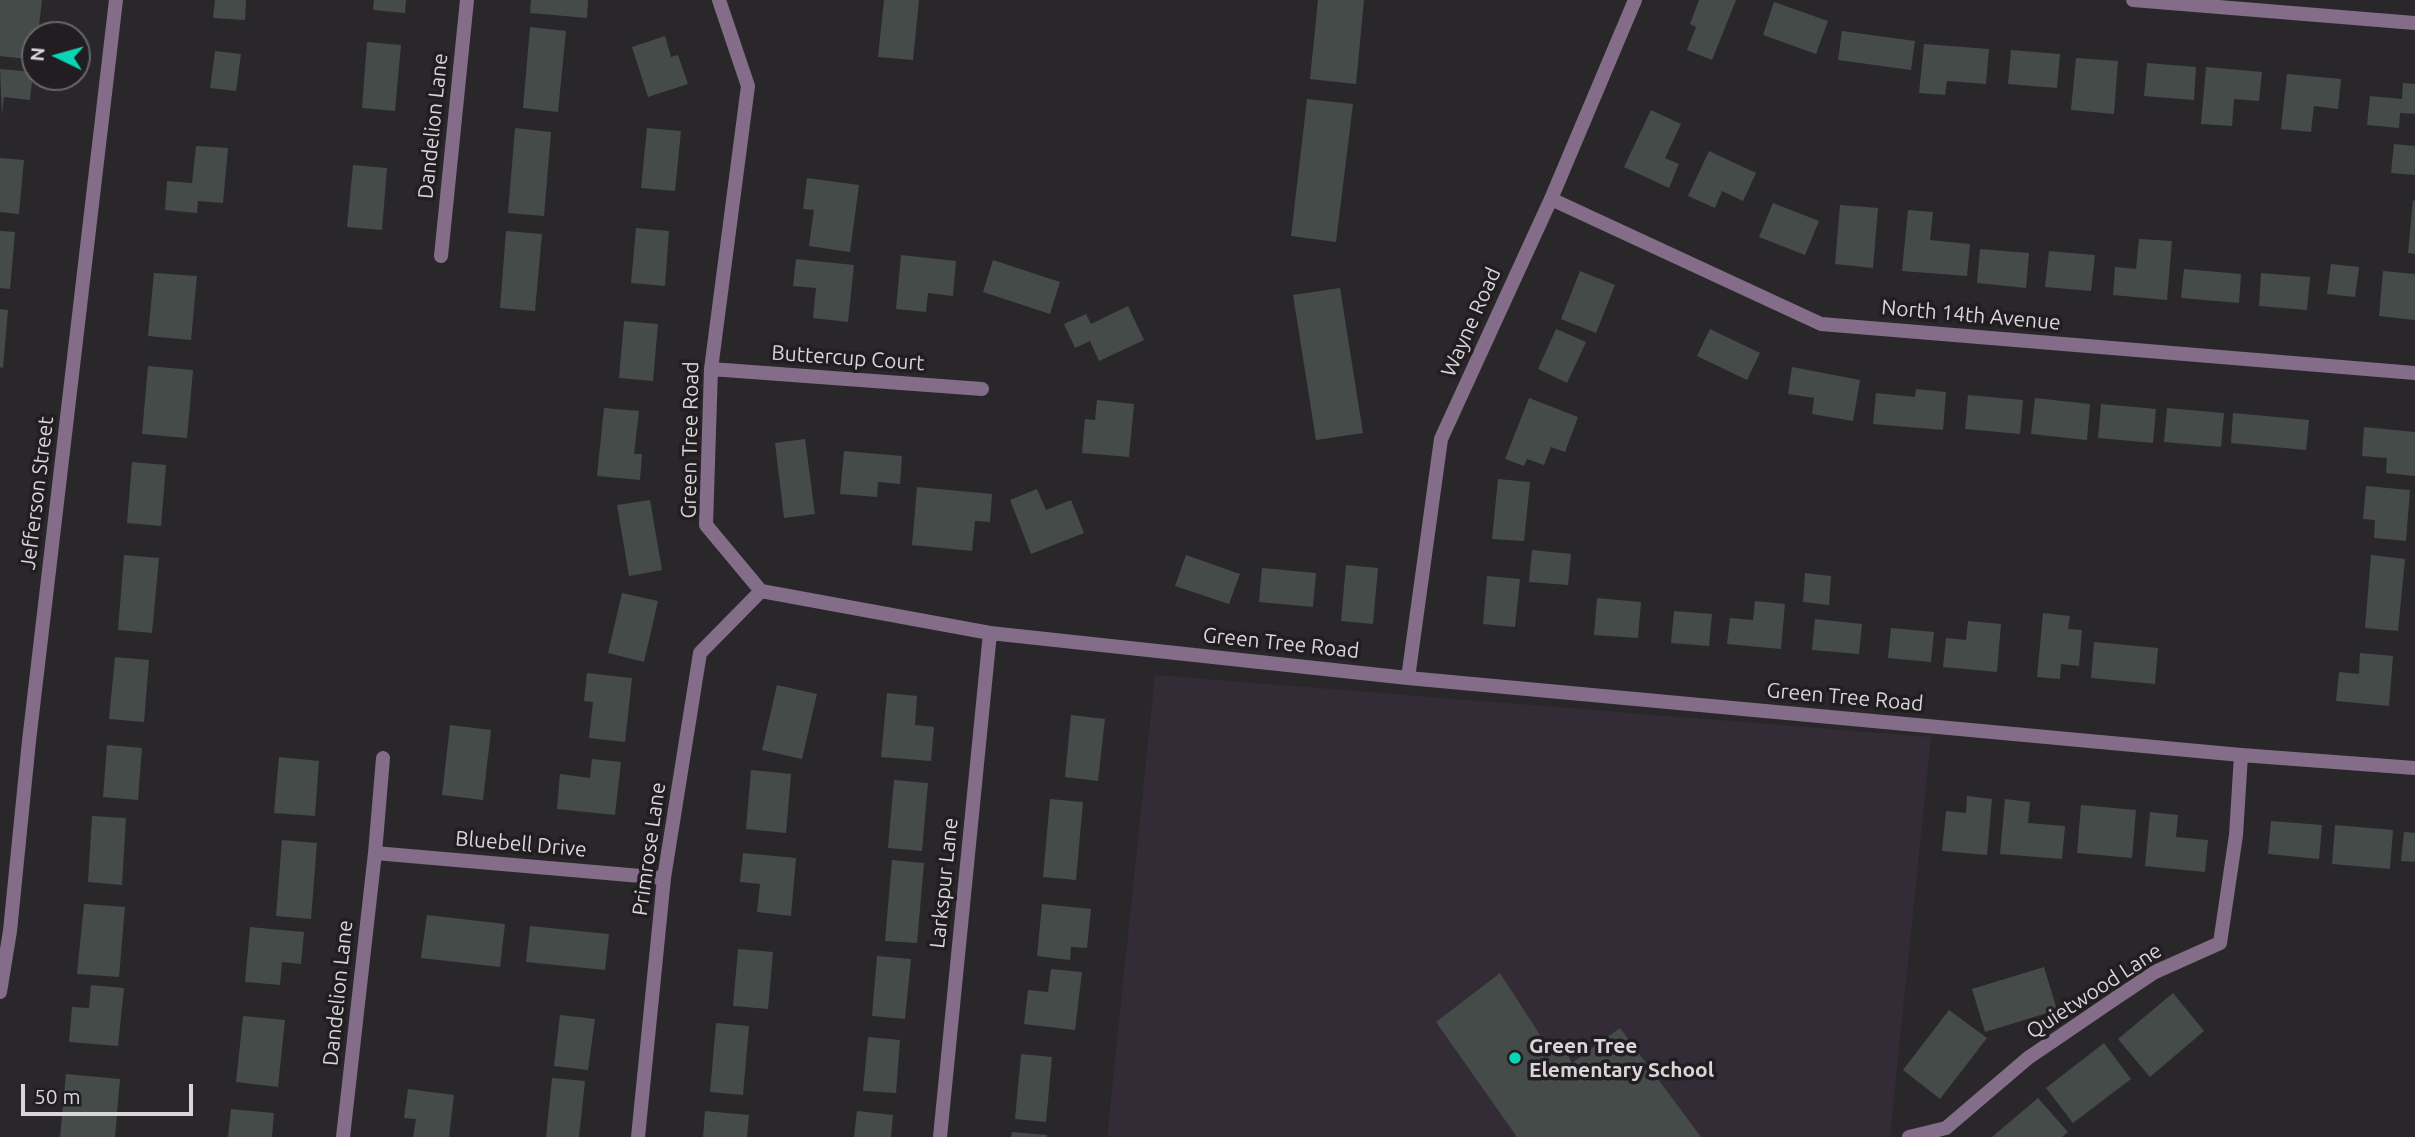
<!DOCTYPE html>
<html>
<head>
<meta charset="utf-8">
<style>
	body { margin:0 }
	#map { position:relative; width:2415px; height:1137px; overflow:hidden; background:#2a272b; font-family:Ubuntu,sans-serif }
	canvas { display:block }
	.north { position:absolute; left:21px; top:21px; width:70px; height:70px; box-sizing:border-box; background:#211d21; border:2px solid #6a676b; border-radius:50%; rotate:275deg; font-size:19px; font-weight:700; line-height:28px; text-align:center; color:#d8d6d9 }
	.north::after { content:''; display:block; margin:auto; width:24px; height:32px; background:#09d5b5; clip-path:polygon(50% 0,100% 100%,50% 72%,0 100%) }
	.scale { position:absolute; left:21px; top:1084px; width:172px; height:32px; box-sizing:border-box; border:4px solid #d8d6d9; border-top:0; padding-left:9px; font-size:21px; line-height:24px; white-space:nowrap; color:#d8d6d9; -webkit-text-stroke:5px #211d21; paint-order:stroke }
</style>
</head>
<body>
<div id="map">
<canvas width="2415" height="1137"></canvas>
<div class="north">N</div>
<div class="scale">50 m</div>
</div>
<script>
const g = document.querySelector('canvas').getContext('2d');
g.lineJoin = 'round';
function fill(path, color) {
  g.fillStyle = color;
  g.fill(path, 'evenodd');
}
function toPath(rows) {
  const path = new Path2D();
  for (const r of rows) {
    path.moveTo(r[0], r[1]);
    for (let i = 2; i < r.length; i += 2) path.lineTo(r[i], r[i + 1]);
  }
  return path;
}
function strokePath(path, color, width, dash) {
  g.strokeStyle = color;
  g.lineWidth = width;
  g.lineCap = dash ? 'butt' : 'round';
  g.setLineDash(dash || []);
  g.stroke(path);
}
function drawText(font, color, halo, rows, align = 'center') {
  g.font = font + ' Ubuntu,sans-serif';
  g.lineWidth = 7;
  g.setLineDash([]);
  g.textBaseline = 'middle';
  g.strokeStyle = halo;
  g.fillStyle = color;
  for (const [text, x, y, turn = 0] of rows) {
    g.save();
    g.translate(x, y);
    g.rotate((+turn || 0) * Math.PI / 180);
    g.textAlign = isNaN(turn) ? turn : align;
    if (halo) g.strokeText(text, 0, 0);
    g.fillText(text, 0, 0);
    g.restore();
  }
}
const built = toPath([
	[1155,675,1931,737,1890,1137,1107,1137]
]);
const building = toPath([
	[0,0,42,0,38,35,35,35,35,60,0,56],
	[215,0,246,0,245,20,213,18],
	[374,0,406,0,405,13,373,10],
	[531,0,588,0,587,18,530,13],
	[884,0,919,0,913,60,878,57],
	[1318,0,1364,0,1356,84,1310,79],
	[1699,0,1736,0,1712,60,1687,50,1696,27,1690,24],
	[1774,2,1828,21,1816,54,1763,35],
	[530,27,566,31,558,112,523,108],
	[1842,31,1915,41,1911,70,1838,60],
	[665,36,671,57,678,55,688,84,648,97,632,47],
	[367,42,401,45,395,111,362,108],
	[1924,44,1989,49,1986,84,1947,81,1945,95,1919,93],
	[2011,50,2060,54,2057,88,2008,84],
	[215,51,241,54,236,91,210,88],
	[2076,58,2118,61,2114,114,2071,110],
	[2147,63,2196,67,2194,100,2144,96],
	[2206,67,2262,72,2259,101,2234,99,2232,126,2201,124],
	[0,69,33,72,30,100,4,97,2,115],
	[2287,74,2341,79,2338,109,2314,106,2311,132,2281,129],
	[2403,83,2415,84,2415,114,2400,113,2399,128,2367,125,2370,96,2402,99],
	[1307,99,1353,104,1336,242,1291,236],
	[1651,110,1681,124,1665,158,1679,164,1669,188,1624,167],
	[515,128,551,132,544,216,508,213],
	[647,128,681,131,675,191,641,188],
	[2394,144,2415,146,2415,175,2391,173],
	[196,146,228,148,223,203,198,201,197,213,165,210,167,181,192,183],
	[1709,151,1756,173,1743,201,1722,191,1715,208,1688,196],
	[0,158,24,160,19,214,0,212],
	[353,165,387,168,382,230,347,227],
	[807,178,859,185,850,252,809,246,814,210,803,209],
	[2413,200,2415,201,2415,254,2408,253],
	[1773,203,1819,221,1805,255,1759,237],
	[1840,205,1878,208,1873,268,1835,264],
	[1908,210,1933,212,1930,240,1970,244,1967,276,1902,271],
	[636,228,669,231,665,286,631,283],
	[0,231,15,232,10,289,0,288],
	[506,231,542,234,535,311,500,308],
	[2139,239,2172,241,2167,300,2113,295,2115,267,2136,269],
	[1980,249,2029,253,2026,288,1977,283],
	[2049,251,2095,255,2091,291,2045,287],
	[901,255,956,261,953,296,928,293,926,312,896,309],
	[796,259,854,265,848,322,813,318,816,288,793,286],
	[993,260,1060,282,1050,314,983,292],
	[2331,264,2359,267,2355,297,2327,294],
	[2184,269,2241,274,2239,303,2181,298],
	[1580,271,1615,285,1596,333,1561,319],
	[2383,271,2415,274,2415,320,2379,316],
	[154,273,197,276,191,340,148,336],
	[2261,273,2310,277,2307,310,2259,306],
	[1340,288,1363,433,1316,440,1293,295],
	[1128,306,1144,340,1099,361,1090,341,1075,348,1064,324,1086,314,1091,324],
	[0,309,8,310,3,368,0,367],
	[624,321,658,324,653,381,619,378],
	[1556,329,1586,342,1567,383,1538,369],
	[1710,329,1760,353,1747,380,1697,356],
	[148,366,193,370,187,438,142,434],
	[1792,367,1860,380,1853,421,1812,414,1814,398,1788,394],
	[1916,389,1946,392,1943,430,1873,424,1876,393,1915,397],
	[1968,395,2023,400,2020,434,1965,429],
	[1529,398,1578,417,1565,452,1551,447,1544,465,1527,459,1524,466,1505,459],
	[2035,398,2090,404,2087,440,2031,434],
	[1097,400,1134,404,1129,457,1082,453,1085,419,1095,420],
	[2101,404,2156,409,2153,443,2098,438],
	[604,408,639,411,634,454,642,454,640,480,597,476],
	[2167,408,2224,413,2221,447,2164,442],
	[2233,413,2309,420,2306,450,2231,443],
	[2364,427,2415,432,2415,476,2386,473,2387,458,2362,456],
	[805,439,815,514,784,518,775,443],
	[844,451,902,456,900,484,878,482,877,497,840,494],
	[132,462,166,465,161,526,127,523],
	[1498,479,1530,482,1524,541,1492,539],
	[2366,486,2410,490,2406,541,2374,538,2375,520,2363,519],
	[917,487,992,494,990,522,975,521,972,551,912,545],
	[1037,489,1046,510,1071,500,1084,533,1031,554,1010,500],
	[650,500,662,570,629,576,617,505],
	[1532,550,1571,554,1568,585,1529,582],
	[124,555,159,558,152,633,118,630],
	[1186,555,1240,574,1229,604,1175,586],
	[2371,555,2405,559,2398,631,2365,628],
	[1346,565,1378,568,1373,624,1341,621],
	[1262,568,1316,573,1313,607,1259,602],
	[1805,573,1831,576,1829,605,1803,602],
	[1487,576,1520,579,1515,627,1483,624],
	[622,593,658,601,644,662,608,653],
	[1597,598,1641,602,1638,638,1594,635],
	[1755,601,1785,604,1781,649,1727,644,1730,618,1753,620],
	[1674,611,1712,614,1709,646,1671,643],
	[2043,613,2070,616,2068,629,2082,630,2079,666,2061,664,2060,679,2037,677],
	[1815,619,1862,624,1859,654,1812,650],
	[1968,621,2001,624,1997,672,1943,667,1946,638,1966,640],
	[1891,628,1934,632,1931,662,1888,658],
	[2094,642,2158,648,2155,684,2091,678],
	[2360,653,2393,656,2389,706,2336,701,2339,672,2359,674],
	[115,657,149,660,144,722,109,719],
	[587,673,632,678,625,742,589,738,593,702,584,701],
	[777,685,817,694,802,759,762,750],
	[887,693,917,696,915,725,934,727,931,761,881,757],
	[1071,715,1105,719,1098,781,1065,777],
	[450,725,491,730,483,800,442,795],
	[107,745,142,748,138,800,103,797],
	[279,757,319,761,315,816,274,813],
	[592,759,621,762,615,815,557,809,560,774,590,778],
	[751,770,791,774,786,833,746,829],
	[894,780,928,783,922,851,888,848],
	[1967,796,1992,799,1987,855,1942,851,1946,811,1966,813],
	[1050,799,1083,802,1076,880,1043,877],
	[2005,799,2030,802,2028,823,2065,826,2062,859,2000,854],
	[2081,805,2136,810,2132,858,2077,853],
	[2150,812,2178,815,2176,837,2208,840,2205,872,2145,866],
	[92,816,126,818,122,885,88,882],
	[2271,821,2322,825,2319,859,2268,854],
	[2335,825,2393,830,2390,869,2332,864],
	[2404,832,2415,833,2415,862,2401,861],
	[282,840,317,843,311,919,276,916],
	[743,853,796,858,791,916,757,912,760,884,740,882],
	[892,860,924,863,917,943,885,941],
	[84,904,125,907,119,977,77,974],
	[1042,904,1091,909,1087,948,1071,947,1070,960,1037,956],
	[427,915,505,924,500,967,421,958],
	[530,926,609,934,605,970,526,962],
	[250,927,304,932,301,964,282,962,280,985,245,982],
	[738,949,773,952,768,1009,733,1006],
	[877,956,911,959,905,1019,872,1016],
	[2044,967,2057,1010,1985,1032,1972,989],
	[1051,969,1082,972,1075,1030,1024,1024,1028,990,1048,992],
	[1500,973,1551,1052,1562,1042,1572,1063,1620,1028,1701,1137,1517,1137,1436,1022],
	[91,985,124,988,118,1046,69,1042,72,1007,89,1008],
	[2173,993,2204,1031,2150,1077,2118,1039],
	[1949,1010,1987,1038,1940,1099,1903,1070],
	[560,1015,595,1019,588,1070,554,1066],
	[243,1016,285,1020,278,1087,236,1082],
	[716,1023,749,1026,743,1095,710,1092],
	[868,1037,900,1040,896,1093,863,1091],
	[2104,1043,2131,1079,2073,1123,2046,1088],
	[1021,1054,1052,1057,1046,1122,1015,1119],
	[66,1074,120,1079,115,1137,60,1137],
	[552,1078,585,1081,579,1137,546,1137],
	[408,1089,454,1095,449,1137,413,1137,416,1119,404,1118],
	[2038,1098,2068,1132,2062,1137,1992,1137],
	[231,1109,274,1113,272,1137,228,1137],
	[705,1111,749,1115,747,1137,703,1137],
	[857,1111,893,1115,891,1137,854,1137],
	[1012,1132,1047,1135,1047,1137,1011,1137]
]);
const minor = toPath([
	[719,0,748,86,711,369,706,525,761,591,990,633,1408,678,2241,755,2415,768],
	[2133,0,2415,23],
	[1551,199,1821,324,2415,373],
	[441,256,467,0],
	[711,369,982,389],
	[1408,678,1441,439,1551,199,1635,0],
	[375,853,664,878],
	[0,992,10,931,29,741,116,0],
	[343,1137,375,853,383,758],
	[638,1137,664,878,700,653,761,591],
	[940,1137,990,633],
	[1909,1137,1946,1128,2028,1058,2116,998,2155,972,2220,943,2236,835,2241,755]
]);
const markers = [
	[1515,1058,7,"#09d5b5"]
];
const streetNames = [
	["Dandelion Lane",433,126,-84],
	["North 14th Avenue",1971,315,5],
	["Wayne Road",1471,322,-66],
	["Buttercup Court",848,358,4],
	["Green Tree Road",690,440,-89],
	["Jefferson Street",37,493,-83],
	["Green Tree Road",1281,643,6],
	["Green Tree Road",1845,697,5],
	["Bluebell Drive",521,844,5],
	["Primrose Lane",649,849,-82],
	["Larkspur Lane",944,883,-84],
	["Quietwood Lane",2094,991,-33],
	["Dandelion Lane",338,993,-84]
];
const poiNames = [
	["Green Tree",1529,1046],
	["Elementary School",1529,1070]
];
fill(built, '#332b35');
fill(building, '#444b49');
strokePath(minor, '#836d89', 14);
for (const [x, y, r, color] of markers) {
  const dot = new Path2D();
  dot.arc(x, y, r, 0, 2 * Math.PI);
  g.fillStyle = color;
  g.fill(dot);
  strokePath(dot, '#211d21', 2.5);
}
drawText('21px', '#d8d6d9', '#211d21', streetNames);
drawText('bold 21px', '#d8d6d9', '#211d21', poiNames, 'left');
</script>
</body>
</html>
